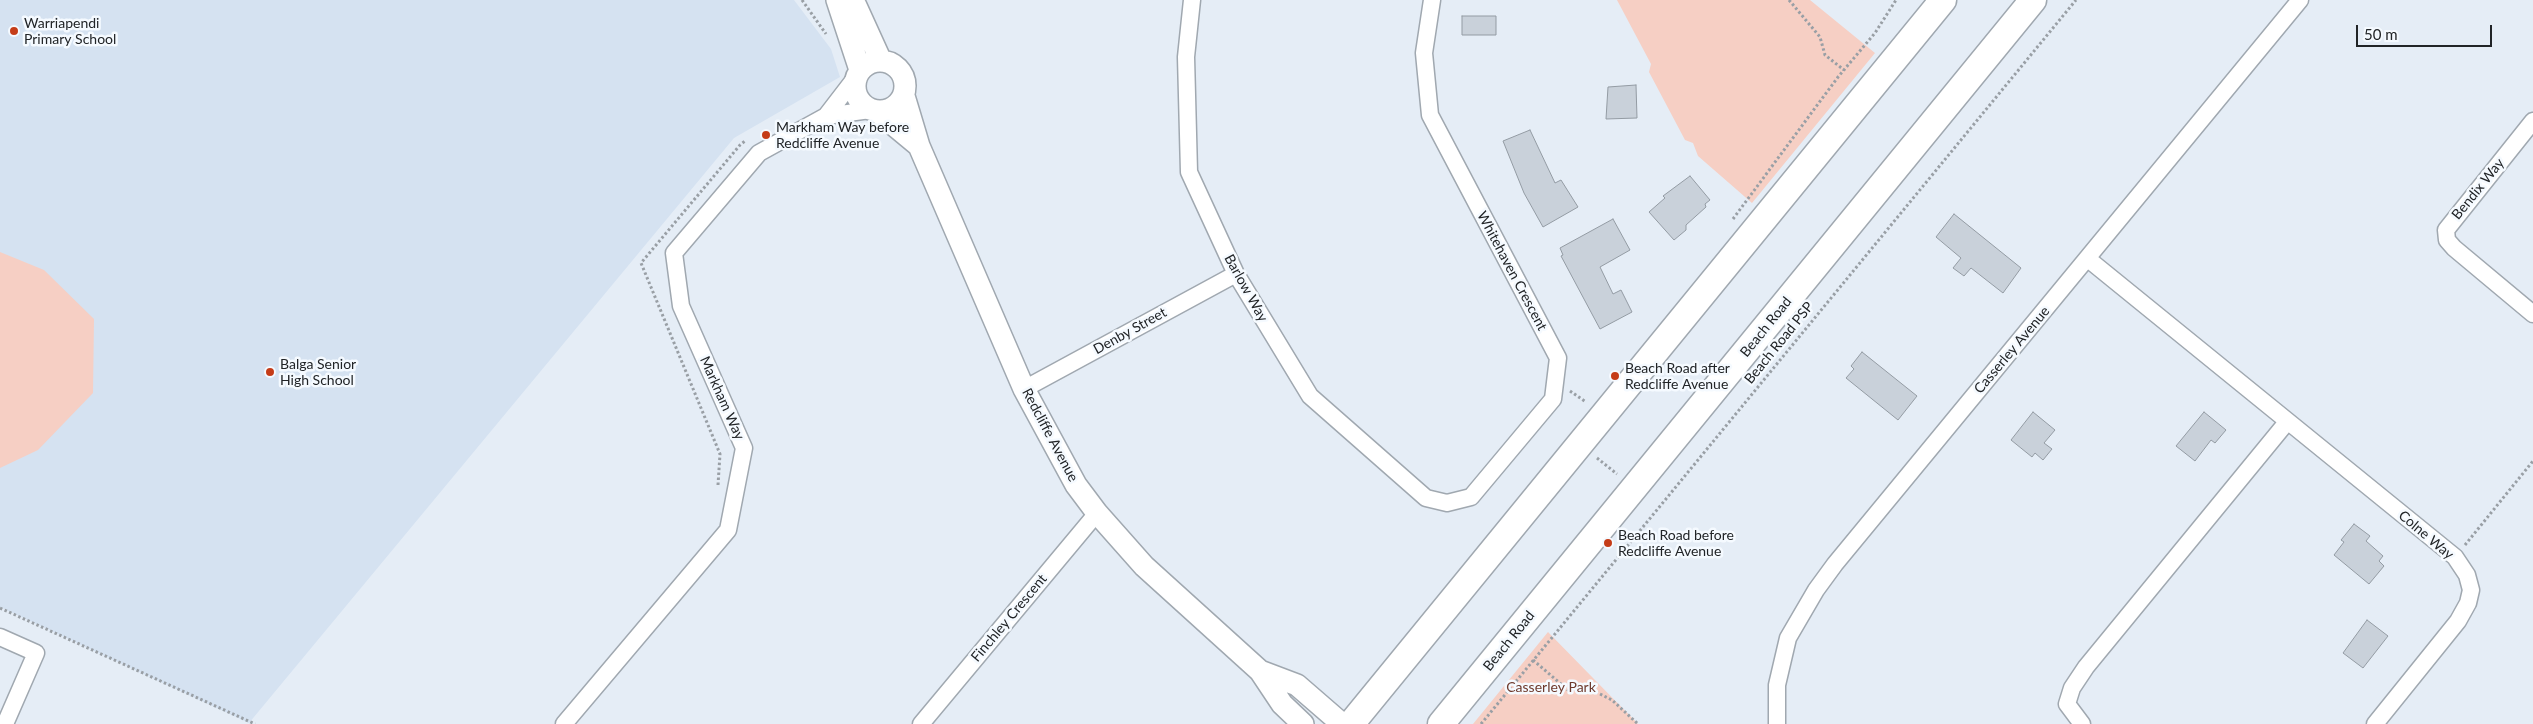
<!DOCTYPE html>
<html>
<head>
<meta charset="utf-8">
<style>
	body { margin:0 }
	#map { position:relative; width:2533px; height:724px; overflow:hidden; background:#e5edf6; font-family:Lato,sans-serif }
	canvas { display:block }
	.scale { position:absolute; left:2356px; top:25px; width:136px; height:22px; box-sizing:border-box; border:2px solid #212427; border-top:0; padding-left:6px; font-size:15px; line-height:18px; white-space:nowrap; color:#212427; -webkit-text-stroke:4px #f5faff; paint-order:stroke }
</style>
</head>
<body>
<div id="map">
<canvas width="2533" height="724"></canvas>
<div class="scale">50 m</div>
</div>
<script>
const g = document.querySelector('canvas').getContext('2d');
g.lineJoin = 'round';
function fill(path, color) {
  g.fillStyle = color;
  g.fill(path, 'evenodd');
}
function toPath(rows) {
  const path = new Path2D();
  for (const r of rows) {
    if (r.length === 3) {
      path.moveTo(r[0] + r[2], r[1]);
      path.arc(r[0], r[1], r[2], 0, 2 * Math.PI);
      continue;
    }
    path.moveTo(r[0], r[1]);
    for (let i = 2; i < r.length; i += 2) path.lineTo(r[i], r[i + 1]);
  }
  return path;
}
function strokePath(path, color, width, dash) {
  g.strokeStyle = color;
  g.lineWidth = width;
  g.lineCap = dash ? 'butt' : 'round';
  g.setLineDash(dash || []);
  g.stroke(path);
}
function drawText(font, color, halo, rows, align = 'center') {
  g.font = font + ' Lato,sans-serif';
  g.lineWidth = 5;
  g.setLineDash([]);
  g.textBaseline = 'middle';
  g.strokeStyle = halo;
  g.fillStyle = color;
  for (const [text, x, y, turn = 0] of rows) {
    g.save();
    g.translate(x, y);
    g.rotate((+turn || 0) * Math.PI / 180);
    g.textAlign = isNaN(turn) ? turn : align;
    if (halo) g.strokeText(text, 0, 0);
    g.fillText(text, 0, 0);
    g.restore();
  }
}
const built = toPath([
	[0,0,794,0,831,49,840,77,734,138,249,723,0,607]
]);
const green = toPath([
	[1617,0,1810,0,1875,53,1752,203,1698,156,1693,143,1685,140,1649,72,1651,64],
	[0,252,44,270,94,319,93,393,38,450,0,468],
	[1548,632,1638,724,1473,724]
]);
const building = toPath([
	[1462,16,1496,16,1496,35,1462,35,1462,16],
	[1636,85,1637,118,1606,119,1608,87,1636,85],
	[1530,130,1555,183,1561,180,1578,207,1543,227,1524,193,1503,141,1530,130],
	[1690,176,1710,200,1705,204,1706,207,1686,225,1686,230,1674,240,1649,212,1665,198,1663,196,1690,176],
	[1954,214,2021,268,2003,293,1971,268,1964,276,1953,268,1961,258,1936,237,1954,214],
	[1613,219,1630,250,1600,267,1613,294,1621,290,1632,312,1600,329,1561,256,1563,255,1560,248,1613,219],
	[1862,352,1917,396,1898,420,1846,378,1854,369,1851,366,1862,352],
	[2033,412,2055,430,2044,443,2052,449,2043,460,2035,453,2032,457,2011,440,2033,412],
	[2204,412,2226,430,2215,443,2211,440,2195,461,2176,446,2204,412],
	[2354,524,2370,536,2366,541,2383,556,2379,561,2384,566,2369,584,2334,555,2344,542,2341,540,2354,524],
	[2367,620,2388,636,2363,668,2343,653,2367,620]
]);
const path = toPath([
	[802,0,826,34],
	[1789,0,1820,37,1825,55,1844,70],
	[1733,219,1838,77,1875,33,1896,0],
	[1570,391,1586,402],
	[1597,458,1617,474],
	[718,485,720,454,641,263,740,145,745,141],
	[2465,545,2533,461],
	[0,608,255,724],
	[1533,660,1568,690,1586,687,1612,700,1638,724],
	[1481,724,2076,0]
]);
const minor = toPath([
	[1192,0,1186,57,1189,172,1236,274,1310,396,1426,498,1447,503,1471,497,1553,399,1558,358,1430,115,1424,53,1432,0],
	[826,116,856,77],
	[2533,121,2446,230,2447,240,2454,248,2533,314],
	[2088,259,2455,557,2467,575,2471,590,2468,603,2458,621,2375,724],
	[1024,389,1236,274],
	[0,637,36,653,5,724],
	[564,724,728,530,744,448,681,306,674,253,759,153,826,116,870,110],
	[921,724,1097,513],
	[1777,724,1777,685,1788,638,1816,590,1835,564,2300,0],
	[2082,724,2067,704,2072,688,2086,667,2287,422]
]);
const tertiary = toPath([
	[837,0,860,70],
	[851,0,856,6,881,61],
	[880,86,25],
	[904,96,919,146,1024,389,1076,485,1097,513,1144,566,1260,671,1282,704,1303,724],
	[878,112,919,146],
	[1260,671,1297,685,1342,724]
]);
const primary = toPath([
	[1351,724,1943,0],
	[1441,724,2033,0]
]);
const markers = [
	[14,31,5,"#c53c18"],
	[766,135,5,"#c53c18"],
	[270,372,5,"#c53c18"],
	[1615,376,5,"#c53c18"],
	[1608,543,5,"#c53c18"]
];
const poiNames = [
	["Warriapendi",24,23],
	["Primary School",24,39],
	["Markham Way before",776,127],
	["Redcliffe Avenue",776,143],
	["Balga Senior",280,364],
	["High School",280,380],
	["Beach Road after",1625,368],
	["Redcliffe Avenue",1625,384],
	["Beach Road before",1618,535],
	["Redcliffe Avenue",1618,551]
];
const streetNames = [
	["Bendix Way",2478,189,-51],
	["Whitehaven Crescent",1512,271,62],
	["Barlow Way",1246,288,61],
	["Beach Road",1766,327,-51],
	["Denby Street",1130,331,-29],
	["Beach Road PSP",1779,343,-51],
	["Casserley Avenue",2012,350,-50],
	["Markham Way",722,398,66],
	["Redcliffe Avenue",1050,435,62],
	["Colne Way",2426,535,40],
	["Finchley Crescent",1009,618,-50],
	["Beach Road",1509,641,-51]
];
const parkNames = [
	["Casserley Park",1551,687]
];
fill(built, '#d5e2f1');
fill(green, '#f6cfc4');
fill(building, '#c9d1da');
strokePath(building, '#939ba3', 1);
strokePath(minor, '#a0a8b0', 19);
strokePath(tertiary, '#a0a8b0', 24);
strokePath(primary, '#a0a8b0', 29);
strokePath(path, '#999fa5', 3, [2.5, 2.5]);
strokePath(minor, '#fff', 16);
strokePath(tertiary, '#fff', 21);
strokePath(primary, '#fff', 26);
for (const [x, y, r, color] of markers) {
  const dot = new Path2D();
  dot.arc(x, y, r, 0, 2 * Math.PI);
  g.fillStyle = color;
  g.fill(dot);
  strokePath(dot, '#f5faff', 2);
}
drawText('14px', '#212427', '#f5faff', poiNames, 'left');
drawText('14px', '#212427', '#f5faff', streetNames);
drawText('14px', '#6e3a2d', '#f5faff', parkNames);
</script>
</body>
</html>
